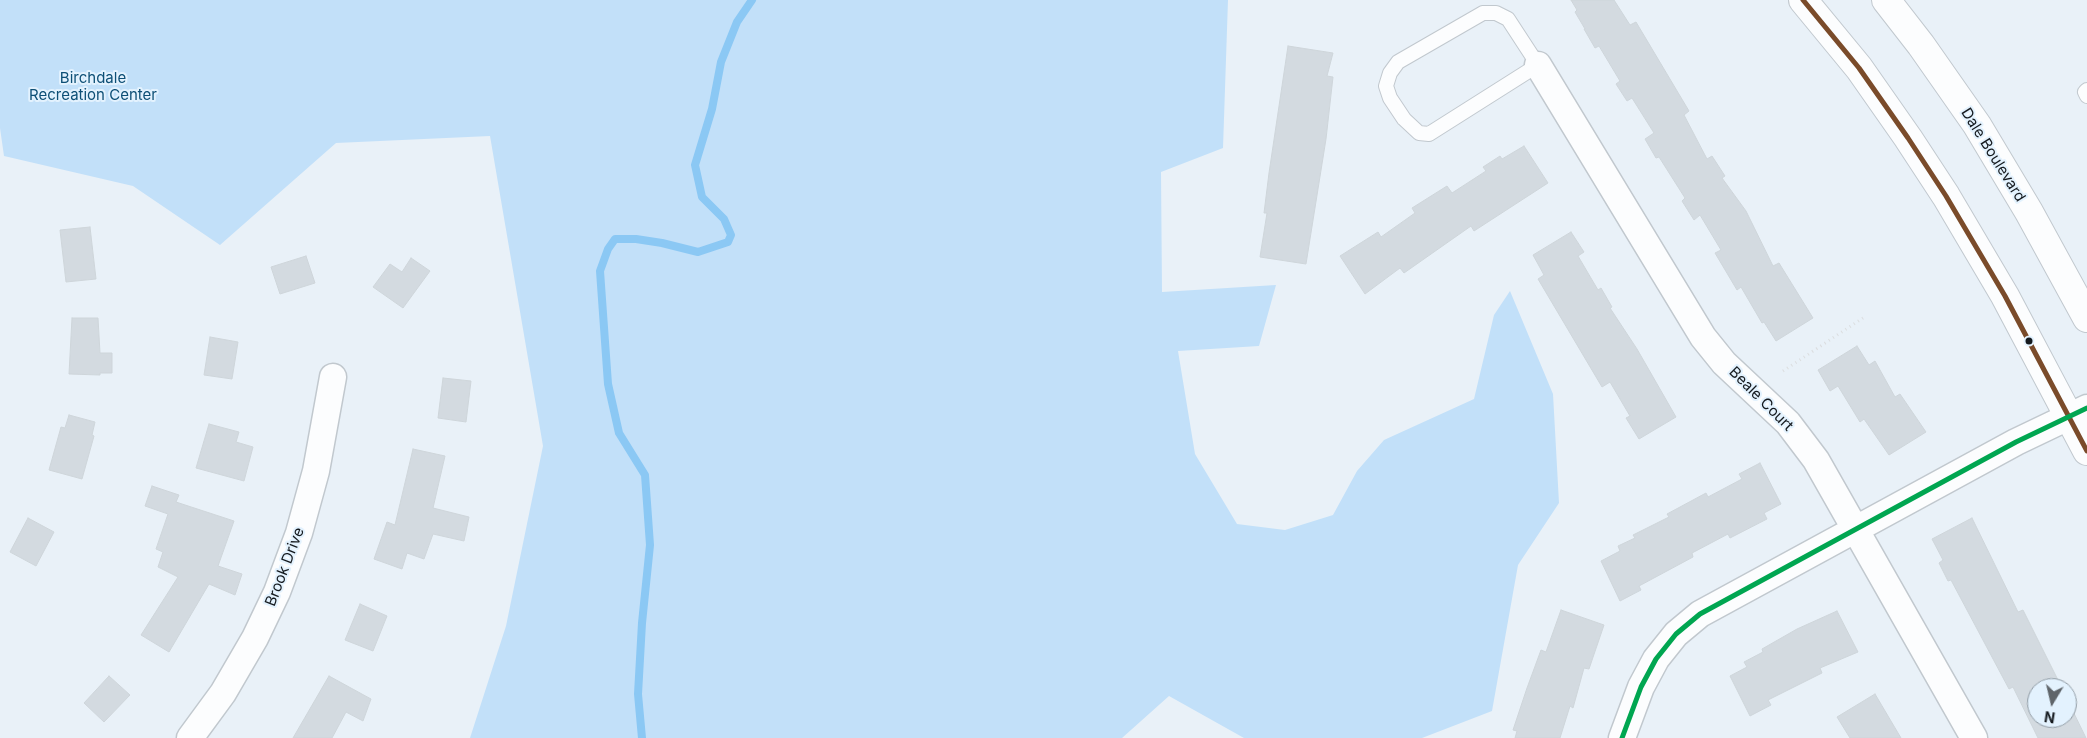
<!DOCTYPE html>
<html>
<head>
<meta charset="utf-8">
<style>
	body { margin:0 }
	#map { position:relative; width:2087px; height:738px; overflow:hidden; background:#e9f1f8; font-family:Inter,sans-serif }
	canvas { display:block }
	.north { position:absolute; left:2027px; top:678px; width:50px; height:50px; box-sizing:border-box; background:#e3f2fe; border:1px solid #909ba4; border-radius:50%; rotate:189deg; font-size:14px; font-weight:700; line-height:20px; text-align:center; color:#14191e }
	.north::after { content:''; display:block; margin:auto; width:18px; height:22px; background:#5f656a; clip-path:polygon(50% 0,100% 100%,50% 72%,0 100%) }
</style>
</head>
<body>
<div id="map">
<canvas width="2087" height="738"></canvas>
<div class="north">N</div>
</div>
<script>
const g = document.querySelector('canvas').getContext('2d');
g.lineJoin = 'round';
function fill(path, color) {
  g.fillStyle = color;
  g.fill(path, 'evenodd');
}
function toPath(rows) {
  const path = new Path2D();
  for (const r of rows) {
    path.moveTo(r[0], r[1]);
    for (let i = 2; i < r.length; i += 2) path.lineTo(r[i], r[i + 1]);
  }
  return path;
}
function strokePath(path, color, width, dash) {
  g.strokeStyle = color;
  g.lineWidth = width;
  g.lineCap = dash ? 'butt' : 'round';
  g.setLineDash(dash || []);
  g.stroke(path);
}
function drawText(font, color, halo, rows, align = 'center') {
  g.font = font + ' Inter,sans-serif';
  g.lineWidth = 4;
  g.setLineDash([]);
  g.textBaseline = 'middle';
  g.strokeStyle = halo;
  g.fillStyle = color;
  for (const [text, x, y, turn = 0] of rows) {
    g.save();
    g.translate(x, y);
    g.rotate((+turn || 0) * Math.PI / 180);
    g.textAlign = isNaN(turn) ? turn : align;
    if (halo) g.strokeText(text, 0, 0);
    g.fillText(text, 0, 0);
    g.restore();
  }
}
const green = toPath([
	[0,0,1228,0,1223,148,1161,172,1162,292,1276,285,1259,346,1178,351,1195,454,1237,524,1285,530,1333,515,1357,471,1384,440,1474,399,1494,315,1510,291,1553,394,1559,503,1518,565,1492,711,1422,738,1244,738,1169,696,1122,738,470,738,506,626,543,446,490,136,336,143,220,245,133,186,4,156,0,128]
]);
const stream = toPath([
	[642,738,638,694,642,623,650,545,645,475,619,433,608,384,600,271,608,249,615,239,636,239,662,243,698,252,728,242,731,235,724,219,702,197,695,165,712,109,721,62,737,22,752,0]
]);
const building = toPath([
	[1571,0,1614,0,1630,25,1636,22,1689,111,1684,115,1707,159,1712,156,1725,176,1722,178,1746,211,1773,266,1779,263,1813,318,1776,341,1764,322,1762,323,1741,287,1737,290,1715,253,1721,250,1700,215,1694,220,1682,201,1685,198,1659,157,1656,158,1645,139,1654,133,1632,98,1627,101,1616,84,1620,81,1599,46,1595,48,1584,29,1585,29,1575,12,1577,10,1571,0],
	[1288,46,1333,53,1327,76,1333,77,1326,139,1306,264,1260,257,1267,213,1264,213,1269,173,1288,46],
	[1524,146,1548,183,1474,231,1471,226,1404,273,1400,268,1365,294,1340,256,1378,232,1381,237,1415,213,1412,208,1447,186,1452,193,1486,171,1483,167,1500,156,1502,159,1524,146],
	[90,227,96,279,66,282,60,230,90,227],
	[1571,232,1584,252,1578,256,1598,290,1601,288,1612,307,1610,308,1637,349,1676,417,1639,439,1626,418,1630,416,1610,382,1602,387,1538,279,1544,275,1533,255,1571,232],
	[306,256,315,283,280,294,271,267,306,256],
	[411,258,430,271,403,308,373,287,390,264,402,272,411,258],
	[72,318,98,318,100,353,112,353,112,373,100,373,100,375,69,374,72,318],
	[210,337,238,342,232,379,204,375,210,337],
	[1857,346,1869,365,1875,361,1895,397,1900,394,1926,432,1889,455,1864,419,1860,422,1838,386,1830,391,1818,370,1857,346],
	[443,378,471,381,466,422,438,418,443,378],
	[69,415,95,422,92,435,94,436,82,479,49,470,61,427,65,428,69,415],
	[209,424,239,432,236,442,253,447,244,481,196,468,209,424],
	[413,449,445,456,433,508,469,517,464,541,433,534,424,559,407,553,402,569,374,559,387,522,395,525,413,449],
	[1760,463,1781,504,1764,513,1767,519,1730,538,1728,534,1692,553,1693,557,1639,586,1641,590,1620,601,1601,561,1620,551,1618,546,1635,538,1633,535,1669,517,1667,514,1706,493,1708,497,1742,479,1739,474,1760,463],
	[152,486,179,495,176,502,234,521,218,566,242,574,235,595,209,584,169,652,141,635,178,577,158,567,163,552,156,549,168,514,145,506,152,486],
	[28,518,54,532,36,566,10,552,28,518],
	[1972,518,2018,612,2023,610,2062,688,2037,688,2037,718,2067,718,2067,699,2086,738,2038,738,2013,687,2009,689,1951,580,1948,581,1939,563,1943,560,1932,539,1972,518],
	[360,604,387,616,373,651,345,640,360,604],
	[1561,610,1604,625,1589,669,1584,668,1573,708,1570,706,1560,738,1515,738,1517,731,1513,730,1527,688,1541,650,1546,652,1561,610],
	[1837,611,1858,652,1820,668,1822,673,1768,700,1771,705,1750,716,1730,676,1747,667,1744,662,1763,652,1762,649,1797,629,1837,611],
	[109,676,130,695,104,722,84,703,109,676],
	[329,676,371,699,363,721,346,712,332,738,293,738,329,676],
	[1875,694,1901,738,1850,738,1837,717,1875,694]
]);
const path = toPath([
	[1783,371,1863,318]
]);
const service = toPath([
	[1483,13,1496,13,1508,19,1538,65,1429,134,1419,133,1404,119,1390,98,1386,86,1390,73,1398,62,1483,13],
	[2087,90,2085,92,2087,96]
]);
const minor = toPath([
	[1538,65,1703,337,1724,363,1788,423,1816,460,1974,738],
	[190,738,223,693,255,638,277,592,299,533,316,471,333,377],
	[1622,738,1641,687,1656,659,1676,634,1700,614,2016,442,2087,408]
]);
const primary = toPath([
	[1803,0,1859,68,1908,138,1946,196,2005,296,2087,451],
	[1886,0,1921,45,1977,125,2029,212,2087,318]
]);
const bus1 = toPath([
	[1803,0,1859,68,1908,138,1946,196,2005,296,2087,451]
]);
const bus2 = toPath([
	[1622,738,1641,687,1656,659,1676,634,1700,614,2016,442,2087,408]
]);
const markers = [
	[2029,341,4.5,"#14191e"]
];
const parkNames = [
	["Birchdale",93,78],
	["Recreation Center",93,95]
];
const streetNames = [
	["Dale Boulevard",1993,155,58],
	["Beale Court",1761,399,45],
	["Brook Drive",285,567,-69]
];
fill(green, '#c2e0f9');
strokePath(stream, '#8bc8f4', 8);
fill(building, '#d3dae0');
strokePath(building, '#ced5da', 1);
strokePath(service, '#c1c8ce', 16);
strokePath(minor, '#c1c8ce', 29);
strokePath(primary, '#c1c8ce', 30);
strokePath(path, '#dbdddf', 3, [1, 4]);
strokePath(service, '#fcfdfe', 14);
strokePath(minor, '#fcfdfe', 26);
strokePath(primary, '#fcfdfe', 28);
strokePath(bus1, '#7a4b2a', 5);
strokePath(bus2, '#00a651', 5);
for (const [x, y, r, color] of markers) {
  const dot = new Path2D();
  dot.arc(x, y, r, 0, 2 * Math.PI);
  g.fillStyle = color;
  g.fill(dot);
  strokePath(dot, '#e3f2fe', 2);
}
drawText('15px', '#0d4f76', '#e3f2fe', parkNames);
drawText('15px', '#14191e', '#e3f2fe', streetNames);
</script>
</body>
</html>
